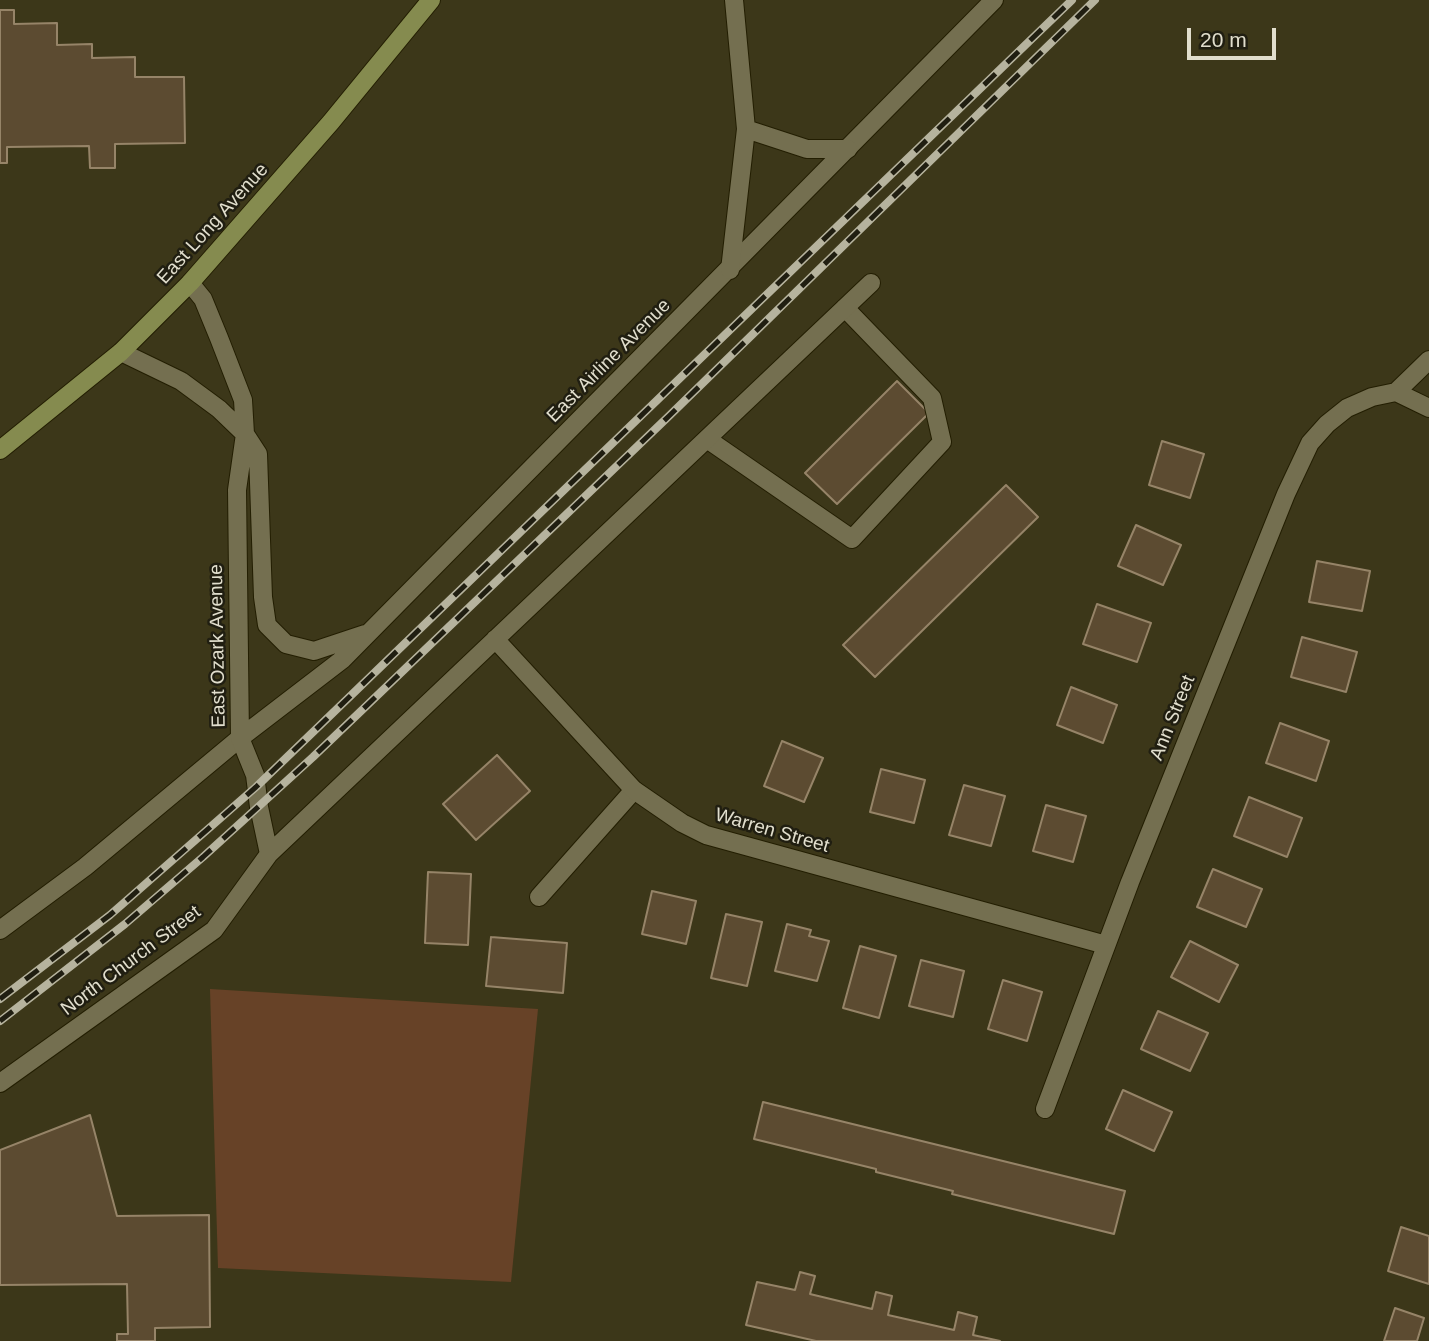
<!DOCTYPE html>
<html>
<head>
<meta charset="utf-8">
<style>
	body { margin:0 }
	#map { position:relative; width:1429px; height:1341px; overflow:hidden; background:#3c3719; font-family:Helvetica,sans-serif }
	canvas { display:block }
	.scale { position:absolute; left:1187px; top:28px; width:89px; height:32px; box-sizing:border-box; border:4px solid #e1decd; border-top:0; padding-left:9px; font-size:21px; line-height:24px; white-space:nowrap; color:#e1decd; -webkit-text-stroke:5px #201e11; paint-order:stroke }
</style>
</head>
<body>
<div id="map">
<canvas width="1429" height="1341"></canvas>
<div class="scale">20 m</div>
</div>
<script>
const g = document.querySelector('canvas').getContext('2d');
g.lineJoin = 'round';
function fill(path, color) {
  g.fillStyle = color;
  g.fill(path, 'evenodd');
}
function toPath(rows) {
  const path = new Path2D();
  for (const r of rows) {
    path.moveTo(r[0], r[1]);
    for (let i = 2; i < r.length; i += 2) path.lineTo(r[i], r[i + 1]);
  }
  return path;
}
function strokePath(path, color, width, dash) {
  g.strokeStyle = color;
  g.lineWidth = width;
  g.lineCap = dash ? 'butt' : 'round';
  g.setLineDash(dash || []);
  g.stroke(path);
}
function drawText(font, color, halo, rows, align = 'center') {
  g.font = font + ' Helvetica,sans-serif';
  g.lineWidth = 5;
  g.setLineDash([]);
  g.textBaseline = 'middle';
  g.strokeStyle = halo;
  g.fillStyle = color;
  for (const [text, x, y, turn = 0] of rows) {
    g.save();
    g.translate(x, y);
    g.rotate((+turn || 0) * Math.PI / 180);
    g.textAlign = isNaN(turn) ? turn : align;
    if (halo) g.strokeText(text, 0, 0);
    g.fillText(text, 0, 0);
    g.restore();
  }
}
const green = toPath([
	[210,989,538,1009,511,1282,218,1268]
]);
const building = toPath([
	[0,10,14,10,14,24,57,23,57,45,92,44,92,58,135,57,135,77,184,77,185,143,115,144,115,168,90,168,89,146,7,147,7,163,0,163,0,10],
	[897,381,929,413,837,504,805,473,897,381],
	[1162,441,1204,454,1190,498,1149,485,1162,441],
	[1006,485,1038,517,875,677,843,645,1006,485],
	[1136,525,1181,545,1163,585,1118,566,1136,525],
	[1317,561,1370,571,1362,611,1309,602,1317,561],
	[1097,604,1151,623,1137,662,1083,644,1097,604],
	[1302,637,1357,652,1346,692,1291,677,1302,637],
	[1071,687,1117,705,1103,743,1057,725,1071,687],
	[1280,723,1329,741,1316,781,1266,763,1280,723],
	[782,741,823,758,804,802,764,786,782,741],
	[497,755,530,791,476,840,443,804,497,755],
	[881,769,925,780,914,823,870,812,881,769],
	[964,785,1005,796,991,846,949,835,964,785],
	[1249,797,1302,818,1287,857,1234,836,1249,797],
	[1046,805,1086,816,1073,862,1033,851,1046,805],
	[1213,869,1262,889,1246,927,1197,907,1213,869],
	[428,872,471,874,468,945,425,943,428,872],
	[652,891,696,901,686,944,642,934,652,891],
	[726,914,762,922,747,986,711,978,726,914],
	[787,924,811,930,809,936,829,941,817,981,775,971,787,924],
	[491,937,567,943,563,993,486,986,491,937],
	[1190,941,1238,965,1219,1002,1171,977,1190,941],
	[860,946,896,956,879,1018,843,1008,860,946],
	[921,960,964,971,953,1017,909,1006,921,960],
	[1003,980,1042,992,1027,1041,988,1029,1003,980],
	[1158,1011,1208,1033,1190,1071,1141,1049,1158,1011],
	[1123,1090,1172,1112,1154,1151,1106,1129,1123,1090],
	[763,1102,1125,1191,1114,1234,952,1194,953,1191,876,1172,876,1169,754,1139,763,1102],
	[90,1115,117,1216,209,1215,210,1327,155,1328,155,1341,117,1341,117,1334,128,1334,127,1284,0,1285,0,1150,90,1115],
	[1401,1227,1429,1236,1429,1284,1388,1271,1401,1227],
	[800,1272,815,1276,810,1294,872,1309,876,1292,892,1296,888,1315,954,1330,958,1312,977,1317,973,1335,1000,1341,816,1341,746,1325,757,1282,795,1290,800,1272],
	[1395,1308,1424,1318,1417,1341,1384,1341,1395,1308]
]);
const service = toPath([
	[707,439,852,539,942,442,932,398,845,308],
	[539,897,634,790],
	[0,930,85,867,240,738]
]);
const minor = toPath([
	[190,283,203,299,219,338,243,400,245,434,258,454,263,597,267,625,286,644,314,651,365,634],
	[121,352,181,381,219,409,245,434,237,490,240,738,255,775,259,807,269,854],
	[1396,392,1429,360],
	[1396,392,1429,408],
	[495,639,634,790,682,823,706,835,1106,945],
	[240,738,343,659,994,0],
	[0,1083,214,930,269,854,871,283],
	[1045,1109,1130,882,1286,494,1310,443,1327,424,1347,408,1372,397,1396,392]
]);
const tertiary = toPath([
	[746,129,807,149,848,149],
	[730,270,746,129,734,0]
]);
const secondary = toPath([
	[0,450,121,352,190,283,331,122,431,0]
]);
const rail = toPath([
	[0,999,110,915,256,787,1072,0],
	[0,1021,125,924,203,857,313,757,669,416,1095,0]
]);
const streetNames = [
	["East Long Avenue",213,224,-48],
	["East Airline Avenue",609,361,-45],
	["East Ozark Avenue",218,646,-91],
	["Ann Street",1173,718,-68],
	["Warren Street",772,831,16],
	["North Church Street",131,961,-37]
];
fill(green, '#674227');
fill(building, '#5c4b31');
strokePath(building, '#968468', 2);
strokePath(service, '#231e02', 20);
strokePath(minor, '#231e02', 20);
strokePath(tertiary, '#231e02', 20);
strokePath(secondary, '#231e02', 20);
strokePath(service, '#746f50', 18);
strokePath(minor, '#746f50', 18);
strokePath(tertiary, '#746f50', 18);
strokePath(secondary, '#858b4f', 18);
strokePath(rail, '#b6b39e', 8);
strokePath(rail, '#201e11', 5, [16]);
drawText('19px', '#e1decd', '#201e11', streetNames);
</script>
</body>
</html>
